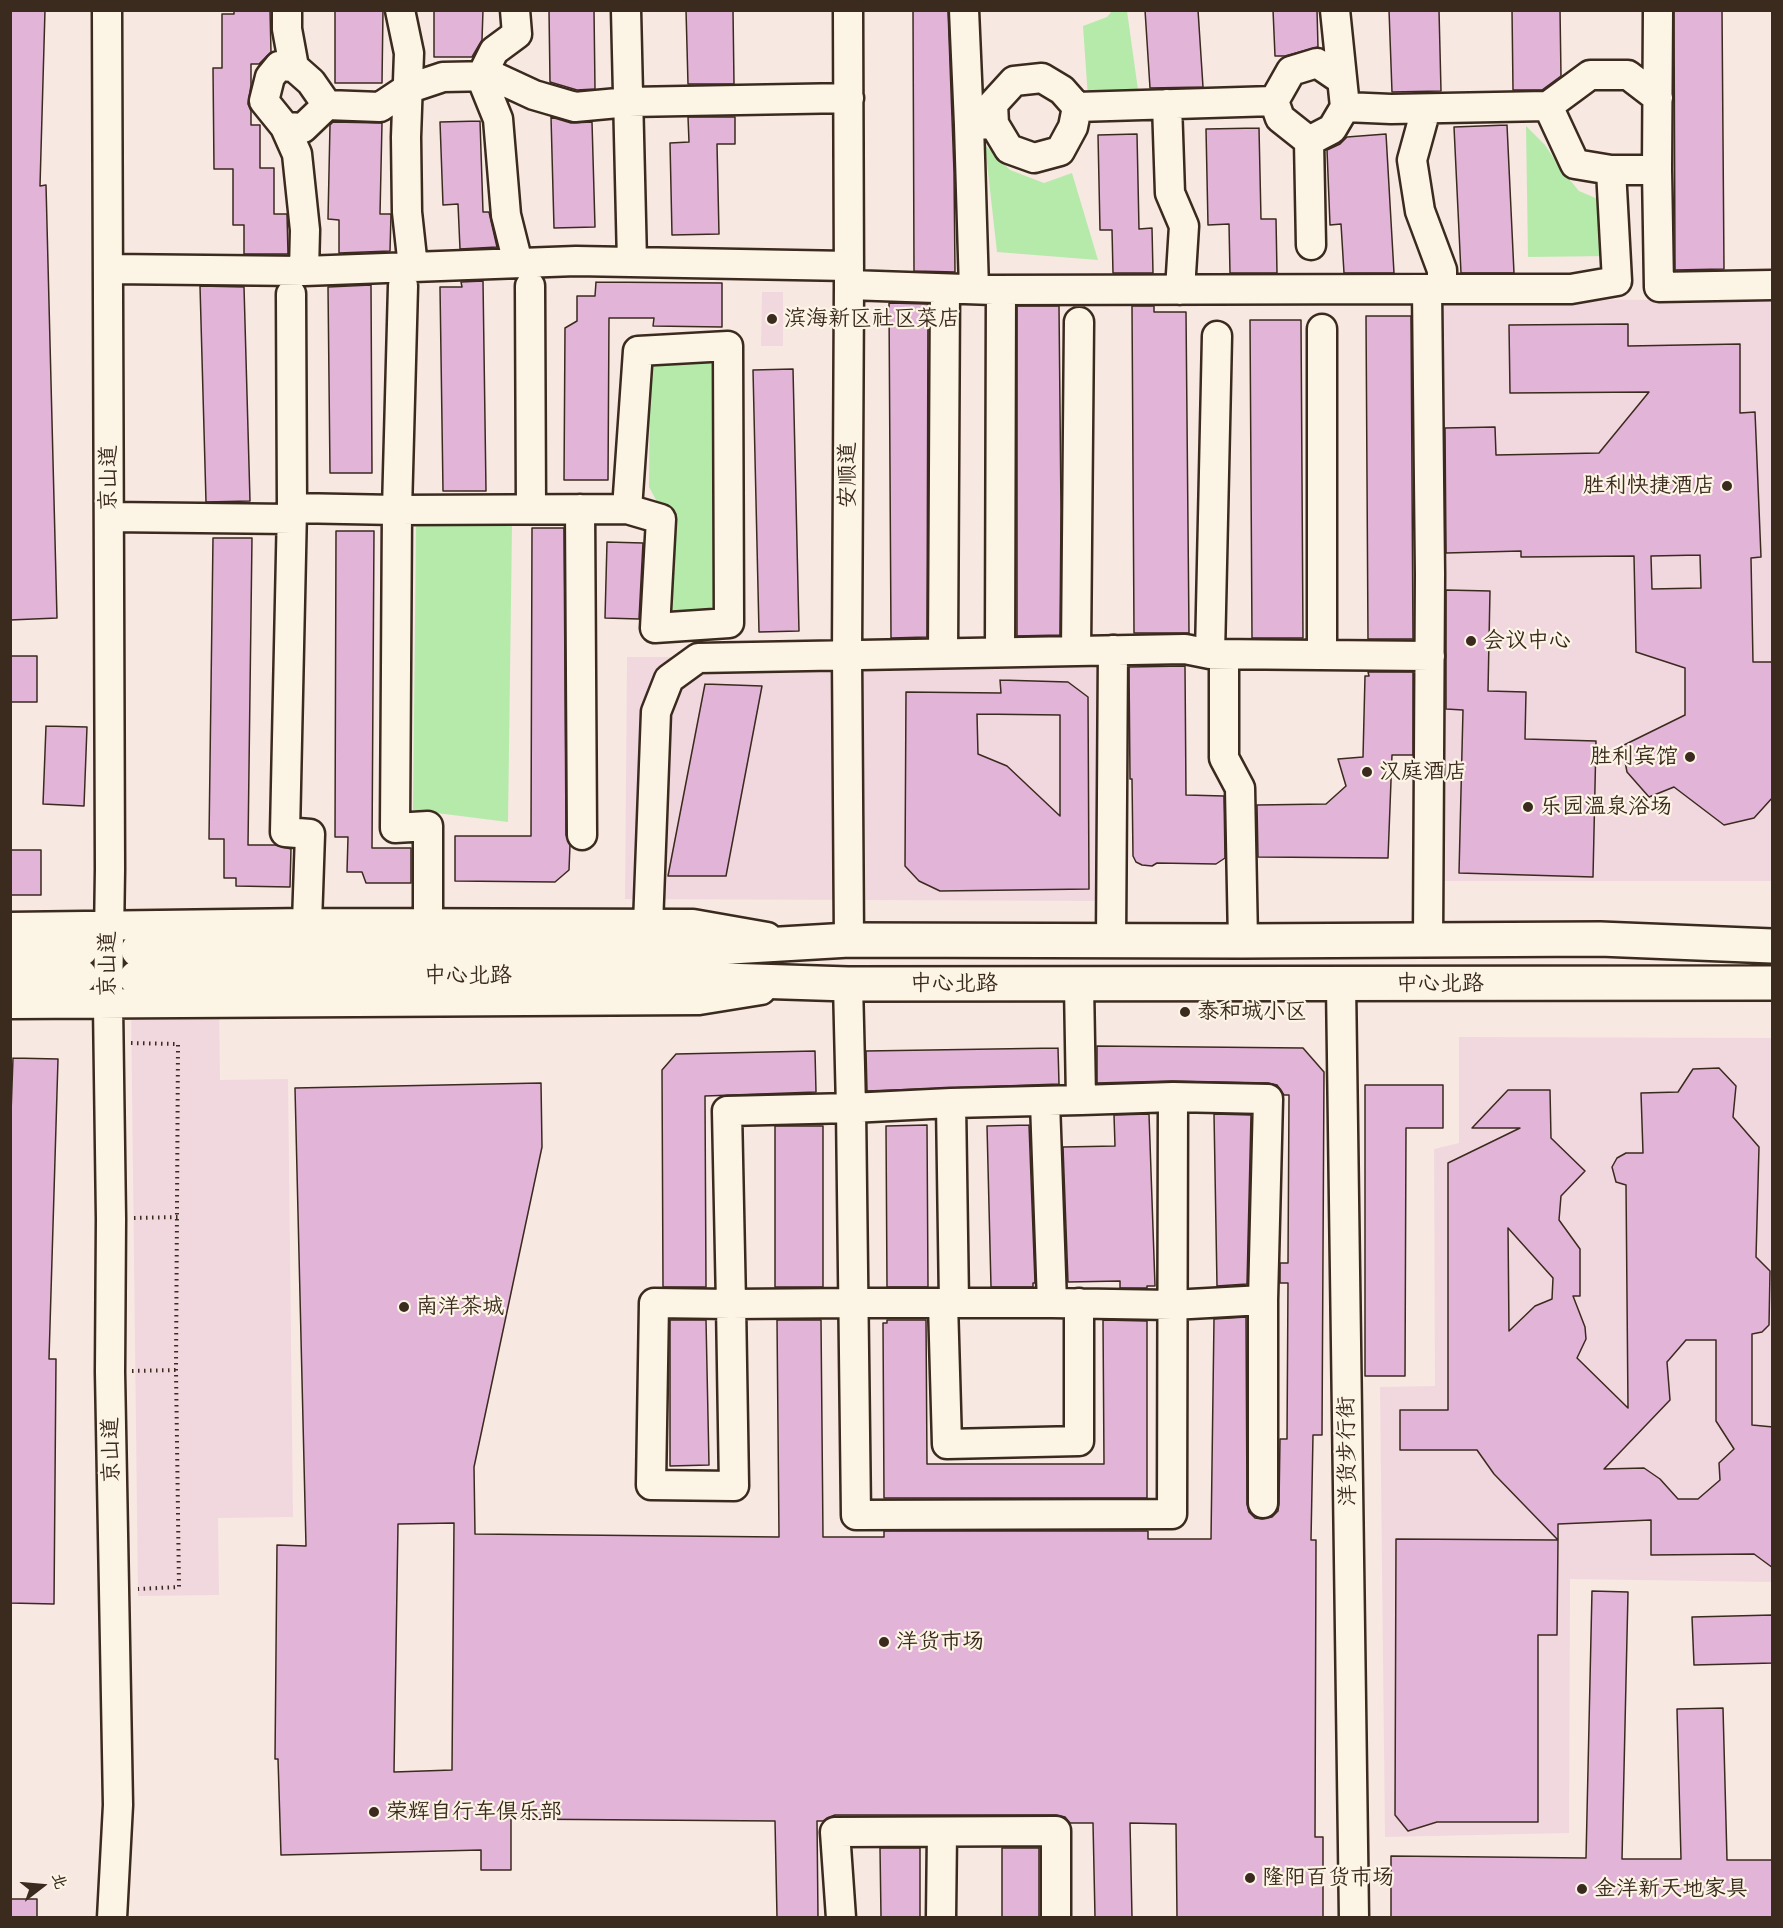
<!DOCTYPE html>
<html>
<head>
<meta charset="utf-8">
<style>
	body { margin:0 }
	#map { position:relative; width:1783px; height:1928px; overflow:hidden; background:#f7e8e2; font-family:Sriracha,"LXGW WenKai TC",sans-serif }
	canvas { display:block }
	.frame { position:absolute; inset:0; border:12px solid #3b2a1e; pointer-events:none }
	.north { position:absolute; left:12px; top:1856px; width:60px; height:60px; -webkit-text-stroke:4px #fcf5e5; paint-order:stroke; rotate:74deg; font-size:16px; font-weight:700; line-height:24px; text-align:center; color:#3b2a1e }
	.north::after { content:''; display:block; margin:auto; width:21px; height:27px; background:#3b2a1e; clip-path:polygon(50% 0,100% 100%,50% 72%,0 100%) }
</style>
</head>
<body>
<div id="map">
<canvas width="1783" height="1928"></canvas>
<div class="frame"></div>
<div class="north">北</div>
</div>
<script>
const g = document.querySelector('canvas').getContext('2d');
g.lineJoin = 'round';
function fill(path, color) {
  g.fillStyle = color;
  g.fill(path, 'evenodd');
}
function toPath(rows) {
  const path = new Path2D();
  for (const r of rows) {
    path.moveTo(r[0], r[1]);
    for (let i = 2; i < r.length; i += 2) path.lineTo(r[i], r[i + 1]);
  }
  return path;
}
function strokePath(path, color, width, dash) {
  g.strokeStyle = color;
  g.lineWidth = width;
  g.lineCap = dash ? 'butt' : 'round';
  g.setLineDash(dash || []);
  g.stroke(path);
}
function drawText(font, color, halo, rows, align = 'center') {
  g.font = font + ' Sriracha,"LXGW WenKai TC",sans-serif';
  g.lineWidth = 4.5;
  g.setLineDash([]);
  g.textBaseline = 'middle';
  g.strokeStyle = halo;
  g.fillStyle = color;
  for (const [text, x, y, turn = 0] of rows) {
    g.save();
    g.translate(x, y);
    g.rotate((+turn || 0) * Math.PI / 180);
    g.textAlign = isNaN(turn) ? turn : align;
    if (halo) g.strokeText(text, 0, 0);
    g.fillText(text, 0, 0);
    g.restore();
  }
}
const built = toPath([
	[762,292,783,292,783,346,761,346],
	[1437,298,1772,301,1772,881,1439,881],
	[627,657,1099,657,1099,901,625,899],
	[219,1004,220,1080,288,1079,293,1517,218,1518,219,1595,138,1596,131,1005],
	[1459,1037,1772,1038,1772,1582,1570,1579,1569,1833,1385,1837,1380,1387,1435,1386,1434,1149,1459,1143]
]);
const green = toPath([
	[1112,11,1127,11,1139,97,1088,98,1083,26,1107,17],
	[1526,126,1545,145,1560,168,1579,191,1605,202,1610,256,1528,257],
	[985,145,1010,170,1044,183,1072,173,1098,260,997,252],
	[650,360,718,360,726,615,662,615,662,511,649,487],
	[416,526,512,526,508,822,413,810]
]);
const building = toPath([
	[10,10,45,10,40,186,46,185,57,618,10,620,10,10],
	[234,10,270,10,271,52,259,64,251,64,251,85,248,104,251,111,251,125,260,125,260,168,274,168,274,214,287,214,288,254,244,254,244,225,233,225,233,169,214,169,213,68,222,68,222,14,234,14,234,10],
	[335,10,383,10,382,83,335,83,335,10],
	[443,10,483,10,482,40,472,57,434,57,434,11,443,10],
	[549,10,594,10,595,89,577,90,550,82,549,10],
	[686,10,733,10,734,84,688,84,686,10],
	[913,10,948,10,954,172,955,272,914,271,913,10],
	[1145,10,1198,10,1203,87,1150,88,1145,10],
	[1273,10,1317,10,1318,47,1285,56,1275,56,1273,10],
	[1389,10,1439,10,1441,91,1392,92,1389,10],
	[1512,10,1560,10,1561,76,1542,90,1513,90,1512,10],
	[1674,10,1722,10,1724,269,1675,270,1674,10],
	[551,117,571,123,592,122,595,227,554,228,551,117],
	[688,117,735,117,735,144,717,144,719,234,672,235,670,143,689,142,688,117],
	[480,121,483,212,489,212,497,247,460,249,458,204,443,205,440,122,480,121],
	[333,122,382,123,380,214,391,214,390,251,339,253,339,220,328,219,330,125,333,122],
	[1507,125,1514,273,1461,273,1454,127,1507,125],
	[1259,128,1261,219,1276,219,1277,273,1230,273,1229,224,1208,225,1206,129,1259,128],
	[1137,134,1139,229,1152,228,1153,273,1113,273,1112,230,1100,230,1098,135,1137,134],
	[1386,134,1394,273,1344,273,1341,224,1330,225,1327,150,1340,144,1347,137,1386,134],
	[483,281,486,491,443,491,440,287,462,287,461,282,483,281],
	[596,282,722,283,722,327,653,326,654,318,609,318,608,480,564,480,565,328,577,321,577,296,595,296,596,282],
	[371,285,372,473,330,473,328,287,371,285],
	[200,286,244,287,250,501,206,502,200,286],
	[889,303,928,304,927,637,891,638,889,303],
	[1017,306,1059,306,1061,510,1060,635,1017,636,1017,306],
	[1132,306,1154,306,1154,312,1186,312,1189,633,1134,633,1132,306],
	[1366,316,1411,316,1413,639,1368,639,1366,316],
	[1250,320,1301,320,1303,638,1252,638,1250,320],
	[1628,324,1628,346,1740,344,1740,413,1755,412,1761,557,1751,558,1753,662,1773,662,1773,797,1754,818,1724,825,1674,787,1649,797,1627,772,1622,746,1685,715,1685,668,1636,652,1634,556,1521,557,1521,551,1446,553,1445,428,1495,427,1496,455,1599,453,1649,392,1510,393,1509,325,1628,324],
	[1700,555,1701,588,1652,589,1651,556,1700,555],
	[793,369,799,631,759,632,753,370,793,369],
	[532,528,564,528,566,835,570,845,569,870,555,882,455,881,455,836,531,836,532,528],
	[336,531,374,531,372,848,411,848,411,883,366,883,362,872,347,872,348,837,335,837,336,531],
	[213,538,252,538,248,845,275,845,291,849,290,887,236,886,236,878,224,878,224,839,209,839,213,538],
	[607,542,643,543,639,619,605,618,607,542],
	[1446,590,1490,591,1488,691,1526,692,1525,739,1596,741,1593,877,1459,873,1463,710,1446,709,1446,590],
	[10,656,37,656,37,702,10,702,10,656],
	[1185,666,1186,795,1224,796,1225,858,1216,864,1157,863,1152,866,1142,865,1136,862,1133,856,1132,779,1130,779,1129,667,1185,666],
	[1368,672,1413,672,1413,755,1392,755,1388,858,1258,857,1257,805,1326,804,1346,786,1338,759,1363,757,1365,676,1369,676,1368,672],
	[1000,680,1068,682,1088,697,1089,889,940,891,919,881,905,866,906,692,1001,693,1000,680],
	[977,714,1060,715,1060,816,1007,766,978,754,977,714],
	[705,684,762,686,726,876,668,876,705,684],
	[46,726,87,727,84,806,43,804,46,726],
	[10,850,41,850,41,895,10,895,10,850],
	[1097,1046,1303,1048,1324,1072,1322,1435,1313,1435,1311,1540,1316,1540,1315,1837,1323,1837,1323,1917,1177,1917,1176,1824,1130,1823,1132,1917,1095,1917,1093,1823,1070,1823,1065,1817,1056,1815,835,1815,827,1818,823,1821,817,1821,818,1917,777,1917,775,1821,511,1819,511,1870,481,1870,481,1850,281,1855,278,1759,275,1759,277,1545,306,1546,295,1088,541,1083,542,1147,474,1467,475,1534,779,1537,777,1320,821,1320,823,1537,884,1537,884,1531,1148,1531,1148,1539,1211,1539,1214,1319,1246,1317,1247,1504,1249,1512,1255,1518,1262,1519,1272,1517,1278,1511,1279,1504,1280,1439,1287,1439,1288,1283,1280,1283,1280,1263,1288,1263,1289,1095,1284,1095,1277,1085,1268,1083,1172,1081,1097,1083,1097,1046],
	[454,1523,452,1770,394,1772,398,1524,454,1523],
	[1058,1048,1059,1084,867,1091,866,1051,1058,1048],
	[815,1051,816,1092,705,1096,706,1287,663,1287,662,1070,676,1054,815,1051],
	[13,1058,58,1059,49,1359,56,1359,54,1604,10,1603,10,1141,13,1058],
	[1719,1068,1736,1086,1733,1117,1759,1147,1756,1257,1770,1271,1769,1325,1762,1332,1752,1334,1752,1425,1773,1427,1773,1568,1754,1554,1651,1555,1651,1520,1558,1524,1558,1540,1494,1474,1477,1450,1400,1450,1400,1410,1448,1410,1448,1163,1520,1128,1472,1128,1508,1090,1550,1090,1551,1138,1585,1171,1561,1196,1559,1220,1580,1249,1580,1296,1573,1296,1585,1327,1586,1339,1577,1358,1628,1408,1626,1185,1616,1182,1612,1167,1617,1158,1626,1153,1643,1153,1641,1093,1678,1092,1693,1069,1719,1068],
	[1508,1228,1553,1278,1552,1299,1535,1306,1509,1331,1508,1228],
	[1686,1340,1716,1340,1716,1421,1734,1449,1719,1463,1720,1480,1698,1499,1678,1499,1660,1479,1644,1468,1604,1469,1670,1400,1667,1362,1686,1340],
	[1365,1085,1443,1085,1443,1128,1406,1128,1405,1376,1365,1376,1365,1085],
	[1149,1114,1155,1286,1147,1286,1147,1288,1120,1288,1120,1281,1068,1282,1063,1147,1115,1146,1114,1115,1149,1114],
	[1214,1114,1251,1115,1247,1284,1217,1286,1214,1114],
	[927,1125,928,1287,887,1287,886,1126,927,1125],
	[1029,1125,1035,1283,1033,1283,1033,1287,991,1287,987,1126,1029,1125],
	[775,1126,823,1126,823,1287,775,1287,775,1126],
	[670,1320,706,1320,709,1465,670,1466,670,1320],
	[887,1320,926,1320,927,1464,1104,1464,1103,1320,1147,1321,1147,1498,884,1498,883,1323,887,1323,887,1320],
	[1396,1539,1558,1540,1557,1635,1538,1635,1538,1822,1437,1822,1408,1831,1395,1815,1396,1539],
	[1592,1591,1628,1592,1622,1859,1681,1859,1677,1709,1723,1708,1727,1860,1773,1860,1773,1917,1391,1917,1391,1856,1586,1858,1592,1591],
	[1773,1615,1773,1663,1694,1665,1692,1617,1773,1615],
	[880,1848,920,1848,920,1917,881,1917,880,1848],
	[1002,1848,1039,1848,1039,1917,1002,1917,1002,1848],
	[10,1899,37,1899,37,1917,10,1917,10,1899]
]);
const path = toPath([
	[131,1043,178,1044,176,1370,179,1587,138,1589],
	[134,1218,178,1217],
	[132,1371,176,1370]
]);
const minor = toPath([
	[107,10,110,869,108,1005,111,1219,110,1372,118,1805,112,1918],
	[287,10,287,29,294,67,311,82,327,105,380,107,407,89,443,77,493,76,534,95,575,107,629,102,849,98],
	[400,10,409,53,406,137,407,212,413,267],
	[515,10,517,34,494,51,481,77,498,119,506,215,518,263],
	[626,10,632,262],
	[848,10,849,285,847,655,849,940],
	[964,10,969,125],
	[1335,10,1345,107,1391,109,1548,106,1575,164,1611,170],
	[294,67,279,66,270,77,264,101,285,127,303,128,327,105],
	[1167,104,1170,193,1184,226,1180,290],
	[1548,106,1590,75,1628,75,1658,98],
	[1077,107,1073,127,1060,151,1034,158,1009,149,994,124,993,104,1014,81,1042,78,1062,90,1077,107,1274,101],
	[1426,109,1412,160,1420,211,1442,270,1442,288],
	[285,127,297,154,305,230,304,271],
	[1309,141,1280,118,1274,101,1291,71,1317,63,1342,80],
	[1657,170,1658,10],
	[1311,245,1309,141,1332,129,1345,107],
	[109,269,304,271,576,261,849,266],
	[849,285,994,290,1427,289,1430,574,1428,941],
	[403,286,397,510,627,509,638,351,728,346,729,623,655,628,661,519,627,509],
	[530,286,531,509],
	[974,289,969,125,994,124],
	[1427,289,1571,289,1617,281,1611,170,1657,170,1659,287,1772,285],
	[291,294,292,508],
	[580,509,582,835],
	[109,517,292,519],
	[1076,651,1079,322],
	[1000,652,1001,290],
	[943,653,945,289],
	[1210,654,1217,336],
	[1224,655,1224,758,1240,788,1243,941],
	[1322,655,1322,329],
	[307,923,310,834,285,832,292,508,397,510,395,828,428,826,428,924],
	[648,925,656,712,669,679,698,658,1185,649,1210,654,1430,656],
	[10,927,307,923,693,924,767,937],
	[1111,941,1113,650],
	[848,984,851,1108,727,1111,731,1304,734,1486,651,1485,654,1303,731,1304,853,1303,1052,1303],
	[1341,984,1354,1918],
	[1079,985,1081,1100,1173,1097,1172,1514,856,1515,851,1108,951,1103,1081,1100],
	[10,1004,699,1000,761,990],
	[1173,1097,1268,1099,1263,1300],
	[1045,1102,1052,1303,1172,1305,1263,1300,1263,1503],
	[951,1103,954,1303],
	[943,1303,947,1444,1079,1441,1079,1303],
	[841,1918,835,1832,1056,1831,1056,1918],
	[941,1918,942,1832]
]);
const major = toPath([
	[10,949,81,949],
	[138,950,598,951,697,949,849,940,1243,941,1600,939,1772,946],
	[10,976,80,976],
	[136,978,599,976,848,984,1772,983]
]);
const markers = [
	[772,319,6,"#3b2a1e"],
	[1727,486,6,"#3b2a1e"],
	[1471,641,6,"#3b2a1e"],
	[1690,757,6,"#3b2a1e"],
	[1367,772,6,"#3b2a1e"],
	[1528,807,6,"#3b2a1e"],
	[1185,1012,6,"#3b2a1e"],
	[404,1307,6,"#3b2a1e"],
	[884,1642,6,"#3b2a1e"],
	[374,1812,6,"#3b2a1e"],
	[1250,1878,6,"#3b2a1e"],
	[1582,1889,6,"#3b2a1e"]
];
const poiNames = [
	["滨海新区社区菜店",784,319],
	["胜利快捷酒店",1715,486,"right"],
	["会议中心",1483,641],
	["胜利宾馆",1678,757,"right"],
	["汉庭酒店",1379,772],
	["乐园温泉浴场",1540,807],
	["泰和城小区",1197,1012],
	["南洋茶城",416,1307],
	["洋货市场",896,1642],
	["荣辉自行车俱乐部",386,1812],
	["隆阳百货市场",1262,1878],
	["金洋新天地家具",1594,1889]
];
const streetNames = [
	["安顺道",848,475,-90],
	["京山道",109,478,-90],
	["京山道",108,964,-90],
	["中心北路",468,976],
	["中心北路",954,984],
	["中心北路",1440,984],
	["京山道",112,1450,-91],
	["洋货步行街",1348,1451,-91]
];
fill(built, '#f1d8df');
fill(green, '#b6eaab');
fill(building, '#e2b4d8');
strokePath(building, '#3b2a1e', 1.5);
strokePath(minor, '#3b2a1e', 33);
strokePath(major, '#3b2a1e', 38);
strokePath(path, '#3b2a1e', 4, [1.5, 4.5]);
strokePath(minor, '#fcf5e5', 28);
strokePath(major, '#fcf5e5', 33);
for (const [x, y, r, color] of markers) {
  const dot = new Path2D();
  dot.arc(x, y, r, 0, 2 * Math.PI);
  g.fillStyle = color;
  g.fill(dot);
  strokePath(dot, '#fcf5e5', 2);
}
drawText('22px', '#3b2a1e', '#fcf5e5', poiNames, 'left');
drawText('22px', '#3b2a1e', '#fcf5e5', streetNames);
</script>
</body>
</html>
